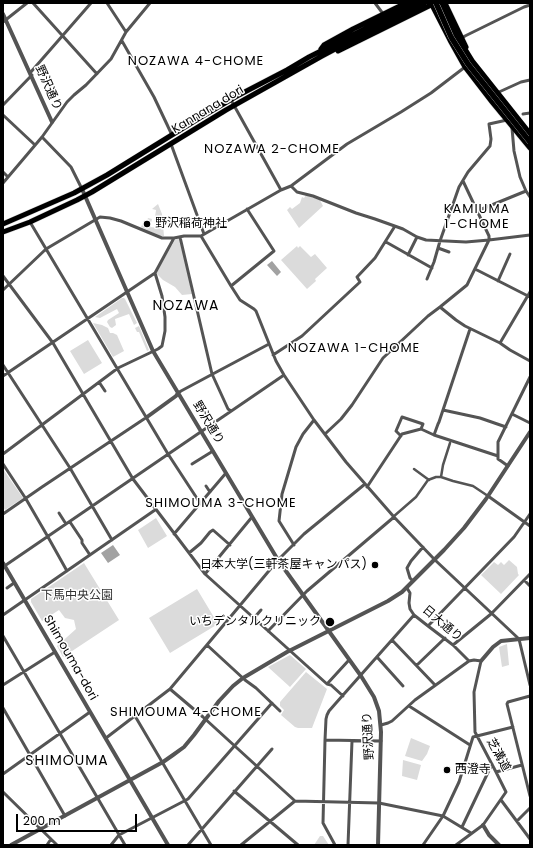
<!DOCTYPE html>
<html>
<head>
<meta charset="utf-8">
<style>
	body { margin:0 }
	#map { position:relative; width:533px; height:848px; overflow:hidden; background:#fff; font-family:Poppins,sans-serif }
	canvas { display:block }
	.frame { position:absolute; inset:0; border:4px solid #000; pointer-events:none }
	.scale { position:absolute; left:16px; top:814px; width:121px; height:18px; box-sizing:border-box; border:2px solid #000; border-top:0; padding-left:5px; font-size:12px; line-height:14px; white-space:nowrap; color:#000; -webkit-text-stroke:3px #fff; paint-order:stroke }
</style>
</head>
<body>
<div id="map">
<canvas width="533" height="848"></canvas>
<div class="frame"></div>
<div class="scale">200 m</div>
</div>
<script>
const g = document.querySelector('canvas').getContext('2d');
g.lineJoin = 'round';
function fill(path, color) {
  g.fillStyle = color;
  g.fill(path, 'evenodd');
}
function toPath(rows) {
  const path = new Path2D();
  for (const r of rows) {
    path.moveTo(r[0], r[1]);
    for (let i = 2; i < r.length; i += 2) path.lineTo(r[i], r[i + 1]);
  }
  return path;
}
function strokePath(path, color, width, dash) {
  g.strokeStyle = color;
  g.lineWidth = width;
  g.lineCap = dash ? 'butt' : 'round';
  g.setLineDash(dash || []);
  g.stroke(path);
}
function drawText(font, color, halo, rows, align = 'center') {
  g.font = font + ' Poppins,"Noto Sans JP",sans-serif';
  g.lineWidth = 3;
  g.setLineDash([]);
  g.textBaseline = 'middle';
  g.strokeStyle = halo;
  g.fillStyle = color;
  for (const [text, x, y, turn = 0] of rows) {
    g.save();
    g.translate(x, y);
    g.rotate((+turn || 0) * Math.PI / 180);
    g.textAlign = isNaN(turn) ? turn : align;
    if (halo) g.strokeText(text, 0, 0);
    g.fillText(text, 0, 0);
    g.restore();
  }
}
const green = toPath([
	[306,195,320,200,323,206,299,228,287,210,290,207,292,209,300,203,302,197,304,198],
	[158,204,162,214,164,236,160,236,141,227,143,223,146,224,148,218,152,219,150,227,159,228,161,224,161,219,155,217,156,210,152,209],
	[180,238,192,294,182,295,175,287,163,280,156,273,175,240],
	[297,246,298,248,300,246,311,257,315,254,327,268,315,279,316,281,307,289,281,260],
	[122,298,124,298,125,299,137,323,134,325,129,314,115,319,116,325,112,328,110,327,107,322,108,320,119,313,117,309,100,318,95,317],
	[93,323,102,325,108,328,110,333,113,333,117,335,124,351,113,357],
	[139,326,149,350,147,351,139,332,137,332,135,328],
	[88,340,102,363,84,374,70,351],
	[3,469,23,498,5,510,3,507],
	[156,518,167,536,148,548,138,530],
	[509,560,517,567,518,574,519,575,501,594,481,575,494,562,498,565,501,562,504,565],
	[84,563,119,620,63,657,57,646,76,629,74,620,65,618,59,610,42,621,31,602,31,599],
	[197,589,218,624,170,653,149,618],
	[507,644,509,665,502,667,499,647],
	[290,655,306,669,290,687,268,667],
	[306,672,327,689,312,728,298,728,295,727,281,715,284,710,280,706,280,702],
	[411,738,430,746,427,754,422,761,405,756],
	[403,760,421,765,417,780,402,776],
	[320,836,323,836,329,845,314,845]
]);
const water = toPath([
	[272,261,281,272,277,276,267,265],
	[113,545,120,555,108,563,101,553]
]);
const pedestrian = toPath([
	[414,469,429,480],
	[441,477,443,465,450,443],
	[393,517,416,497,428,480,436,477,441,477,453,481,473,486,488,496]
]);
const minor = toPath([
	[33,3,97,74],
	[107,3,126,32],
	[375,3,384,15],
	[3,22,27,3],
	[462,38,465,36,524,7,530,5],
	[122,41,154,97,172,135],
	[30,73,91,3],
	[499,92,521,82,530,80],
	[231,100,281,190],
	[3,105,32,75],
	[523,114,530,113],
	[3,115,35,145],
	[512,128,514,151,520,177,526,191,530,197],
	[42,137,71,167,82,189],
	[171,144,204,234],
	[3,172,8,177],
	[3,183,42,137,67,102,74,95,86,85,111,59,126,32,150,3],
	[291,186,297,192,313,196,356,213,375,219,403,229,417,237,426,240,466,242,489,240,530,235],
	[477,211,526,191],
	[30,222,168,454,200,503],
	[201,236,231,286,240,300,254,309,256,311,276,361,284,375,314,420,346,462,394,517,435,560,519,639,530,685],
	[180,237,212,374,228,409,231,411],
	[386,242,432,268],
	[438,248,449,252],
	[408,255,417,237],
	[475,269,530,297],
	[3,276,53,343,133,479,205,574,327,684,331,685,343,696],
	[427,279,434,262,440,241,459,187,468,172,490,146,491,139,489,124,507,120],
	[498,281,510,254],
	[231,286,274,251,247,209],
	[3,290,46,249,100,217,110,218,121,221,162,238,174,238,184,236,201,236,281,190,291,186,347,144,401,112,431,93,465,67],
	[440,307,456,320,465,326,500,343,510,350,530,361],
	[500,343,530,292],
	[273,355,302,336,360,282,357,277,375,258,395,226],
	[3,365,70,468,112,540],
	[3,376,155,273,174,238],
	[99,382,105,391],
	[178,393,181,391,209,376,269,344],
	[443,410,480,418,506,427],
	[512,414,530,423],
	[325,434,341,419,352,405,383,358,428,316,440,307,467,285,489,240,489,236,463,181],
	[434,435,438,424,439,422,470,329],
	[401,436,396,431,402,417,423,424,421,429],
	[3,454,118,368,158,349,162,346,165,331,165,317,162,296,155,273],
	[498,456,498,442,530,377],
	[3,464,26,499,48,537,67,571],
	[192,464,213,451],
	[206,486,210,492],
	[367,487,369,484,402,434,421,429,434,435,498,456,498,459,501,461,508,466],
	[488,496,530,526],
	[59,513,66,524],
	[3,514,42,487,147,417],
	[70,522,82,540,82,543,90,555],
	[174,534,226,473],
	[294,545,279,521,282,494,285,484,296,447,303,434,314,420],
	[189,553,201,543,210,532,213,530,230,545],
	[3,567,284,375],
	[205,574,252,517],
	[524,580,530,586],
	[413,581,410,578,407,568,411,561,423,547],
	[7,588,14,583],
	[407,588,410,593,409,603,410,609,414,615,428,626,453,645,469,661,474,660,481,661,474,692,475,732,496,772,506,792,483,825,456,845],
	[3,615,155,510],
	[254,618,261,610],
	[428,626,514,537,530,514],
	[268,631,307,591,394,517],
	[3,636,125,845],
	[392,640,435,685],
	[207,645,245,680,256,688,280,711],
	[453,645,491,614,530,574],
	[377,657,403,686],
	[417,665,445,638],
	[327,684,349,660],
	[3,685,55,652],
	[170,689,203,717,295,801],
	[530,696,508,702,507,704,530,796],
	[409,706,470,745],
	[3,708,65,816],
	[135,716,211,845],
	[381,725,388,723,392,721,415,700,469,661],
	[106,738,170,689,278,560,304,534,365,484],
	[325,740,381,741],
	[496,772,522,765],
	[3,774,90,712],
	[234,791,298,845],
	[3,792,57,845],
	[501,800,530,839],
	[517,821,530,808],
	[462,827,492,764],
	[47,845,51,839],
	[111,845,119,835,188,799,272,703],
	[188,845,272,749],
	[241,845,295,801,379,803,443,816,471,833],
	[335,845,323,823,325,740,326,719,327,715,329,711,336,703,414,615],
	[348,845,352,741],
	[423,845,443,816,459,782,473,737,513,727]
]);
const tertiary = toPath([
	[3,14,52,122],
	[82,189,153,351,278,560,361,676,374,697,379,711,381,732,378,845],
	[147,417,176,396,178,393],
	[3,563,168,845],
	[481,661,493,647,501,641,530,638],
	[483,825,489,835,499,845],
	[11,845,163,762,173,755,184,747,194,735,219,701,233,686,243,678,287,652,388,601,402,592,444,550,464,528,486,499,530,432]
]);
const primary = toPath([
	[321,49,324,45,353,29,406,3],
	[338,51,435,3],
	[3,224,74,193,107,175,201,117,237,96,287,70,309,57,416,3],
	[3,232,30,222,77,200,92,192,226,110,322,56,369,31,424,4]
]);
const trunk = toPath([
	[431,3,451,42,465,67,492,102,530,148],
	[445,3,466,47]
]);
const motorway = toPath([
	[441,3,456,35,472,61,530,134]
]);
const motorwayBridge = toPath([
	[436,3,451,37,468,64,530,142]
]);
const markers = [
	[147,224,4,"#000"],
	[375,565,4,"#000"],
	[330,622,5,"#000"],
	[447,770,4,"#000"]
];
const streetNames = [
	["野沢通り",48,88,66],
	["Kannana dori",208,110,-31],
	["野沢通り",208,423,59],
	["日大通り",442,624,40],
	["Shimouma-dori",70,658,60],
	["野沢通り",369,736,-93],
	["芝溝道",498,755,61]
];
const poiNames = [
	["野沢稲荷神社",155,224],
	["日本大学(三軒茶屋キャンパス)",367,565,"right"],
	["いちデンタルクリニック",321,622,"right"],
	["西澄寺",455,770]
];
const parkNames = [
	["下馬中央公園",77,596]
];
const neighbourhoodNames = [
	["NOZAWA 4-CHOME",196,62],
	["NOZAWA 2-CHOME",272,150],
	["KAMIUMA",477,210],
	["1-CHOME",477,225],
	["NOZAWA 1-CHOME",354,349],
	["SHIMOUMA 3-CHOME",221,504],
	["SHIMOUMA 4-CHOME",186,713]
];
const quarterNames = [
	["NOZAWA",186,306],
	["SHIMOUMA",67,761]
];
fill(green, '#dbdbdb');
fill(water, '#a2a2a2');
strokePath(primary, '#dbdbdb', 6);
strokePath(trunk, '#dbdbdb', 6);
strokePath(motorway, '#dbdbdb', 6);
strokePath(pedestrian, '#545454', 2.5);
strokePath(minor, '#545454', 3);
strokePath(tertiary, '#545454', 4);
strokePath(primary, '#000', 5);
strokePath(trunk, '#000', 5);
strokePath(motorway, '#000', 5.5);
strokePath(motorwayBridge, '#dbdbdb', 6, []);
strokePath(motorwayBridge, '#000', 5.5);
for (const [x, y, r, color] of markers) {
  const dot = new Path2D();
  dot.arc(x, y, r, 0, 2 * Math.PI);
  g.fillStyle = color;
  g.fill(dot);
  strokePath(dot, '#fff', 1.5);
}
drawText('12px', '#000', '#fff', streetNames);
drawText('12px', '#000', '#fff', poiNames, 'left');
drawText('12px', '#323232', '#fff', parkNames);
g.letterSpacing = '1px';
drawText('13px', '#000', '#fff', neighbourhoodNames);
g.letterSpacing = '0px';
g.letterSpacing = '1px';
drawText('14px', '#000', '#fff', quarterNames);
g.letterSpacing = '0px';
</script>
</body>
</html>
